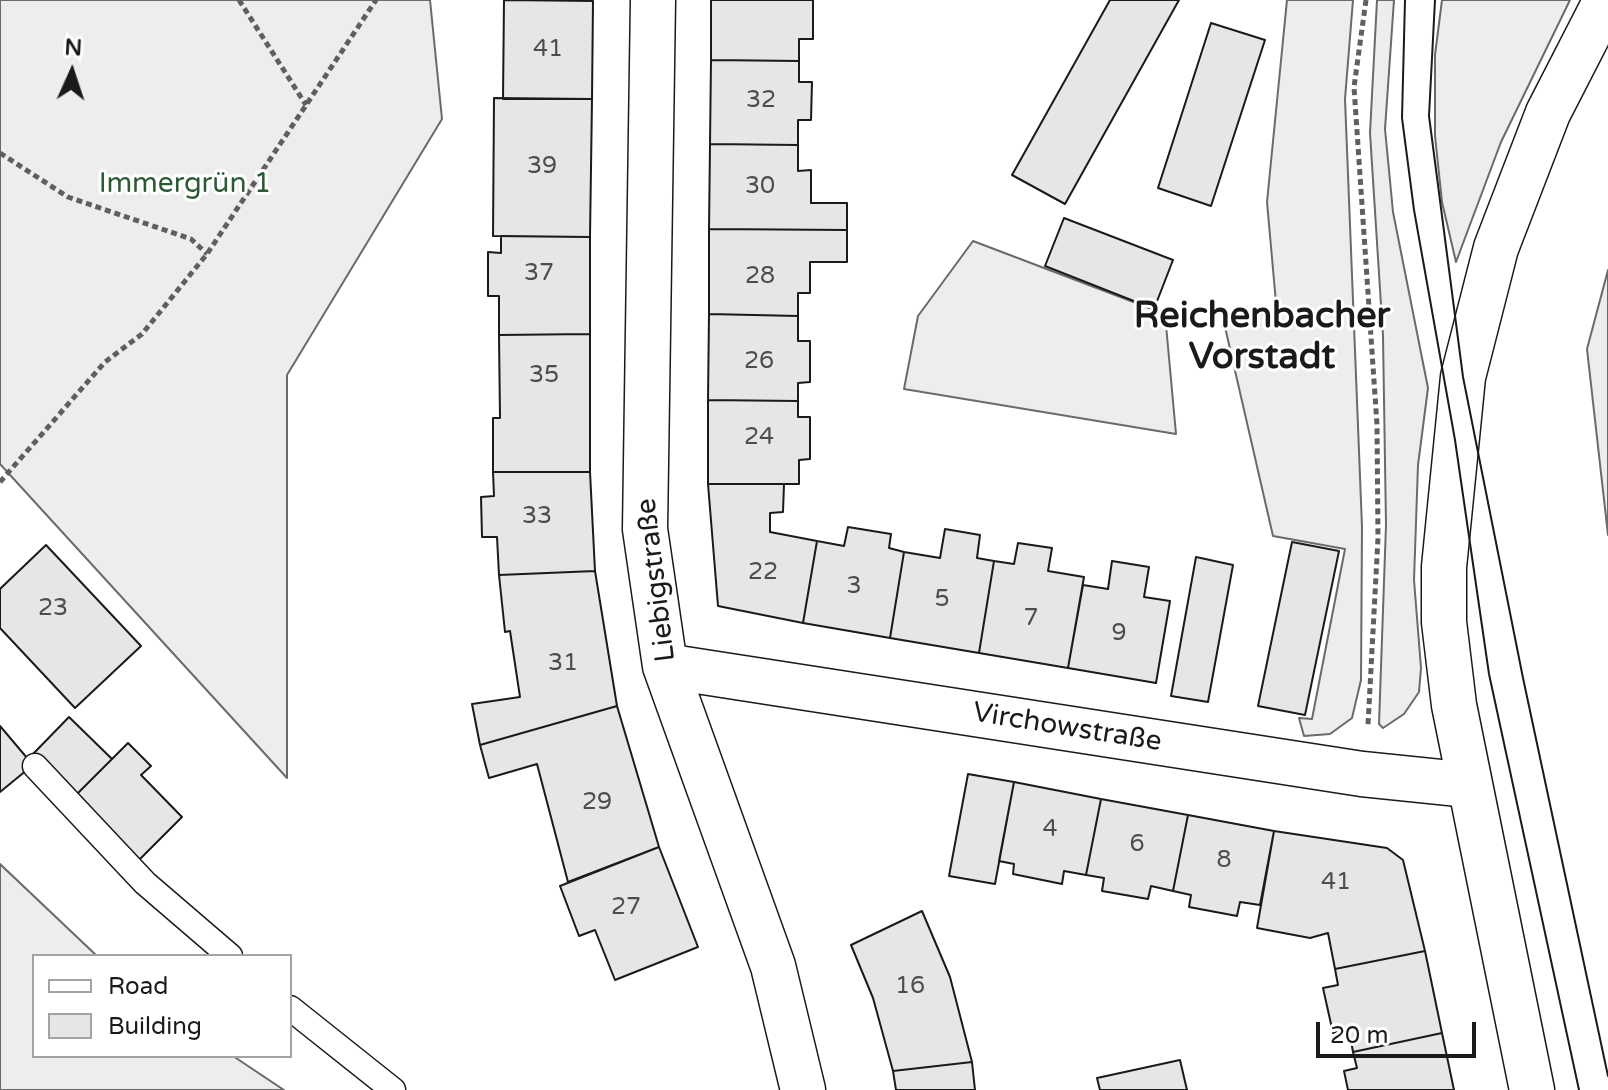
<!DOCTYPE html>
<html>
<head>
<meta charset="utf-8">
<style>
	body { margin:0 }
	#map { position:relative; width:1608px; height:1090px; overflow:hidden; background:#fff; font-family:"Varela Round",sans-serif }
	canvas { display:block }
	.legend { position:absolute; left:32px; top:954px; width:260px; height:104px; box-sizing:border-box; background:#fff; border:2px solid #a3a3a3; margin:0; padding:10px 14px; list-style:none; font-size:24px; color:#1a1a1a }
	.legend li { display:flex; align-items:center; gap:16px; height:40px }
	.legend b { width:40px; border:2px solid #a3a3a3 }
	.north { position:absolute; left:32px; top:32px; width:80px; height:80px; -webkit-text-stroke:6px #fff; paint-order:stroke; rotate:3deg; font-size:22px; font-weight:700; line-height:32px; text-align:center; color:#1a1a1a }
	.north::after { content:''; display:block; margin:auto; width:28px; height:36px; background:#1a1a1a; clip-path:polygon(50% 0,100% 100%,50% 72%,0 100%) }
	.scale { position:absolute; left:1316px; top:1022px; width:160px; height:36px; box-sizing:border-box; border:4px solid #1a1a1a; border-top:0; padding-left:10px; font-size:24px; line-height:28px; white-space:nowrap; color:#1a1a1a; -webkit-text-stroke:6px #fff; paint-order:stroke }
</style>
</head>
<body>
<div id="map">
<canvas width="1608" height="1090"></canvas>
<ul class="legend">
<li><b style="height:10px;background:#fff"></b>Road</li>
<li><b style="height:22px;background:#e6e6e6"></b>Building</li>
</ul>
<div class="north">N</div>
<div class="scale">20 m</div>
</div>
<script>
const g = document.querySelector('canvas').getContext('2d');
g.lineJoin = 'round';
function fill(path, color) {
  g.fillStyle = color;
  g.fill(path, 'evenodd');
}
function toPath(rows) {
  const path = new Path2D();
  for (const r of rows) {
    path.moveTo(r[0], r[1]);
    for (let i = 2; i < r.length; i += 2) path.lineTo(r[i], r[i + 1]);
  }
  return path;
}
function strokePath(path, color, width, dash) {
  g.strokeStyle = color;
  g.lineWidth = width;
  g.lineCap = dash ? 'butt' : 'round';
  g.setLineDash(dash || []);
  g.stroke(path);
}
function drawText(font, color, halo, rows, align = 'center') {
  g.font = font + ' "Varela Round",sans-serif';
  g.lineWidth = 6;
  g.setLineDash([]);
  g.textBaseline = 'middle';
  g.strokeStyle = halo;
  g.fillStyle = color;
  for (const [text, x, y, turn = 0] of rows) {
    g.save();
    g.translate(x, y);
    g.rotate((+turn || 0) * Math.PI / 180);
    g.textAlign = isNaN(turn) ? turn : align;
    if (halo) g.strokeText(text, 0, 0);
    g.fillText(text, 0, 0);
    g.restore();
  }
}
const built = toPath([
	[0,0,430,0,442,119,287,375,287,778,0,464,0,0],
	[1287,0,1353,0,1345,99,1362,527,1361,680,1352,718,1330,734,1304,736,1299,718,1312,719,1345,549,1273,536,1222,314,1277,314,1267,202,1287,0],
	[1377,0,1394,0,1385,129,1393,212,1428,388,1418,465,1414,580,1421,668,1419,692,1404,714,1383,728,1379,724,1386,525,1383,336,1370,133,1377,0],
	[1442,0,1570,0,1501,142,1456,262,1442,202,1435,136,1435,55,1442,0],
	[973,241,1165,314,1176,434,904,389,918,316,973,241],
	[1608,270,1608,535,1587,349,1608,270],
	[0,864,97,956,34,956,34,1056,233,1056,284,1090,0,1090,0,864]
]);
const building = toPath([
	[504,0,593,1,592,99,503,99,504,0],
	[711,0,813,0,813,39,799,39,799,61,711,60,711,0],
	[1110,0,1179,0,1065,204,1012,175,1110,0],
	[1211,23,1265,40,1211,206,1158,188,1211,23],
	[711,60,799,61,799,82,812,82,811,120,798,120,798,145,710,144,711,60],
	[494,98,592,99,590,237,493,236,494,98],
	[710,144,798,145,798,171,811,170,811,203,847,203,847,230,709,229,710,144],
	[1064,218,1173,260,1154,309,1045,266,1064,218],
	[709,229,847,230,847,262,810,262,810,293,798,293,798,316,709,314,709,229],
	[501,236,590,237,590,334,499,335,499,296,488,296,488,252,501,253,501,236],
	[709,314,798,316,798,341,810,341,810,382,798,383,798,401,708,400,709,314],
	[590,334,590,472,493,472,493,418,500,418,499,335,590,334],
	[708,400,798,401,798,417,810,417,810,459,799,460,799,484,708,484,708,400],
	[493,472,590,472,595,571,499,575,497,537,482,537,481,497,494,496,493,472],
	[708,484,784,484,783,512,770,513,770,532,817,541,803,623,718,606,708,484],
	[848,527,891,534,889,548,904,552,890,638,803,623,817,541,844,546,848,527],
	[945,529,980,535,977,558,994,561,979,653,890,638,904,552,940,558,945,529],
	[1292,542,1339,551,1305,715,1258,706,1292,542],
	[1018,543,1052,548,1048,571,1084,577,1068,668,979,653,994,561,1014,564,1018,543],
	[46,545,141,646,75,708,0,628,0,589,46,545],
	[1196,557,1233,565,1208,702,1171,696,1196,557],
	[1112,561,1149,567,1144,597,1170,601,1156,683,1068,668,1083,585,1108,589,1112,561],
	[595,571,617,706,480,745,472,704,520,697,510,631,505,632,499,575,595,571],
	[617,706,659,847,568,882,537,764,489,778,480,745,617,706],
	[69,717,112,759,75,796,33,754,69,717],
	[0,726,33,765,0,792,0,726],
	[128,743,151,766,141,775,182,817,139,860,75,796,128,743],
	[968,774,1014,782,995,884,949,876,968,774],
	[1014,782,1101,799,1086,875,1064,871,1062,884,1013,874,1014,864,999,861,1014,782],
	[1101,799,1188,815,1173,891,1151,886,1148,899,1102,891,1104,878,1086,875,1101,799],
	[1188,815,1274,831,1260,905,1240,902,1237,916,1189,907,1191,895,1173,891,1188,815],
	[1274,831,1387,848,1403,860,1425,951,1335,969,1328,933,1310,938,1257,928,1274,831],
	[659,847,698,947,615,980,595,930,579,936,560,886,659,847],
	[922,911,950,977,972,1062,893,1071,873,998,851,945,922,911],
	[1425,951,1442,1033,1353,1052,1349,1030,1333,1033,1323,988,1338,985,1335,969,1425,951],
	[1442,1033,1454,1090,1348,1090,1344,1071,1357,1068,1353,1052,1442,1033],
	[1180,1060,1187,1090,1100,1090,1097,1078,1180,1060],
	[972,1062,975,1090,896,1090,893,1071,972,1062]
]);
const path = toPath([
	[239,0,306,105],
	[1366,0,1354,87,1377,425,1378,538,1368,725],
	[0,153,68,197,191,239,207,254],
	[0,482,105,362,142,334,207,254,376,0]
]);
const service = toPath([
	[35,766,145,883,230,956],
	[290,1008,393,1090]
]);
const minor = toPath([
	[653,0,645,529,665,666,773,966,803,1090],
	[665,666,1362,774,1469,785]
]);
const tertiary = toPath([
	[1532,1090,1454,705,1444,622,1444,567,1463,377,1496,248,1548,113,1606,0]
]);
const tram = toPath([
	[1405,0,1402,118,1414,210,1455,440,1489,674,1579,1090],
	[1435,0,1429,116,1463,377,1523,678,1608,1076]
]);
const numberNames = [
	["41",548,50],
	["32",761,101],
	["39",542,167],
	["30",760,187],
	["37",539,274],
	["28",760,277],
	["26",759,362],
	["35",544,376],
	["24",759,438],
	["33",537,517],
	["22",763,573],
	["3",854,587],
	["5",942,600],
	["23",53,609],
	["7",1031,619],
	["9",1119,634],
	["31",563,664],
	["29",597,803],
	["4",1050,830],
	["6",1137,845],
	["8",1224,861],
	["41",1336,883],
	["27",626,908],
	["16",910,987]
];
const parkNames = [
	["Immergrün 1",185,185]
];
const streetNames = [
	["Liebigstraße",657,580,-97],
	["Virchowstraße",1067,728,9]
];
const districtNames = [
	["Reichenbacher",1262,318],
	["Vorstadt",1262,359]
];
fill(built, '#ededed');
strokePath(built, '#6a6a6a', 2);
fill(building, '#e6e6e6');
strokePath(building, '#1a1a1a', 2);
strokePath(service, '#1a1a1a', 27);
strokePath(minor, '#1a1a1a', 47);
strokePath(tertiary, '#1a1a1a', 47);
strokePath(path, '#5f5f5f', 5, [6, 4]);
strokePath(service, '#fff', 24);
strokePath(minor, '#fff', 44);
strokePath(tertiary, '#fff', 44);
strokePath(tram, '#1a1a1a', 2);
drawText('24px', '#4d4d4d', null, numberNames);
drawText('28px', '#2b5a34', '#fff', parkNames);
drawText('28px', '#1a1a1a', '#fff', streetNames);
drawText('bold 36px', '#1a1a1a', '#fff', districtNames);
</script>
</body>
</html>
